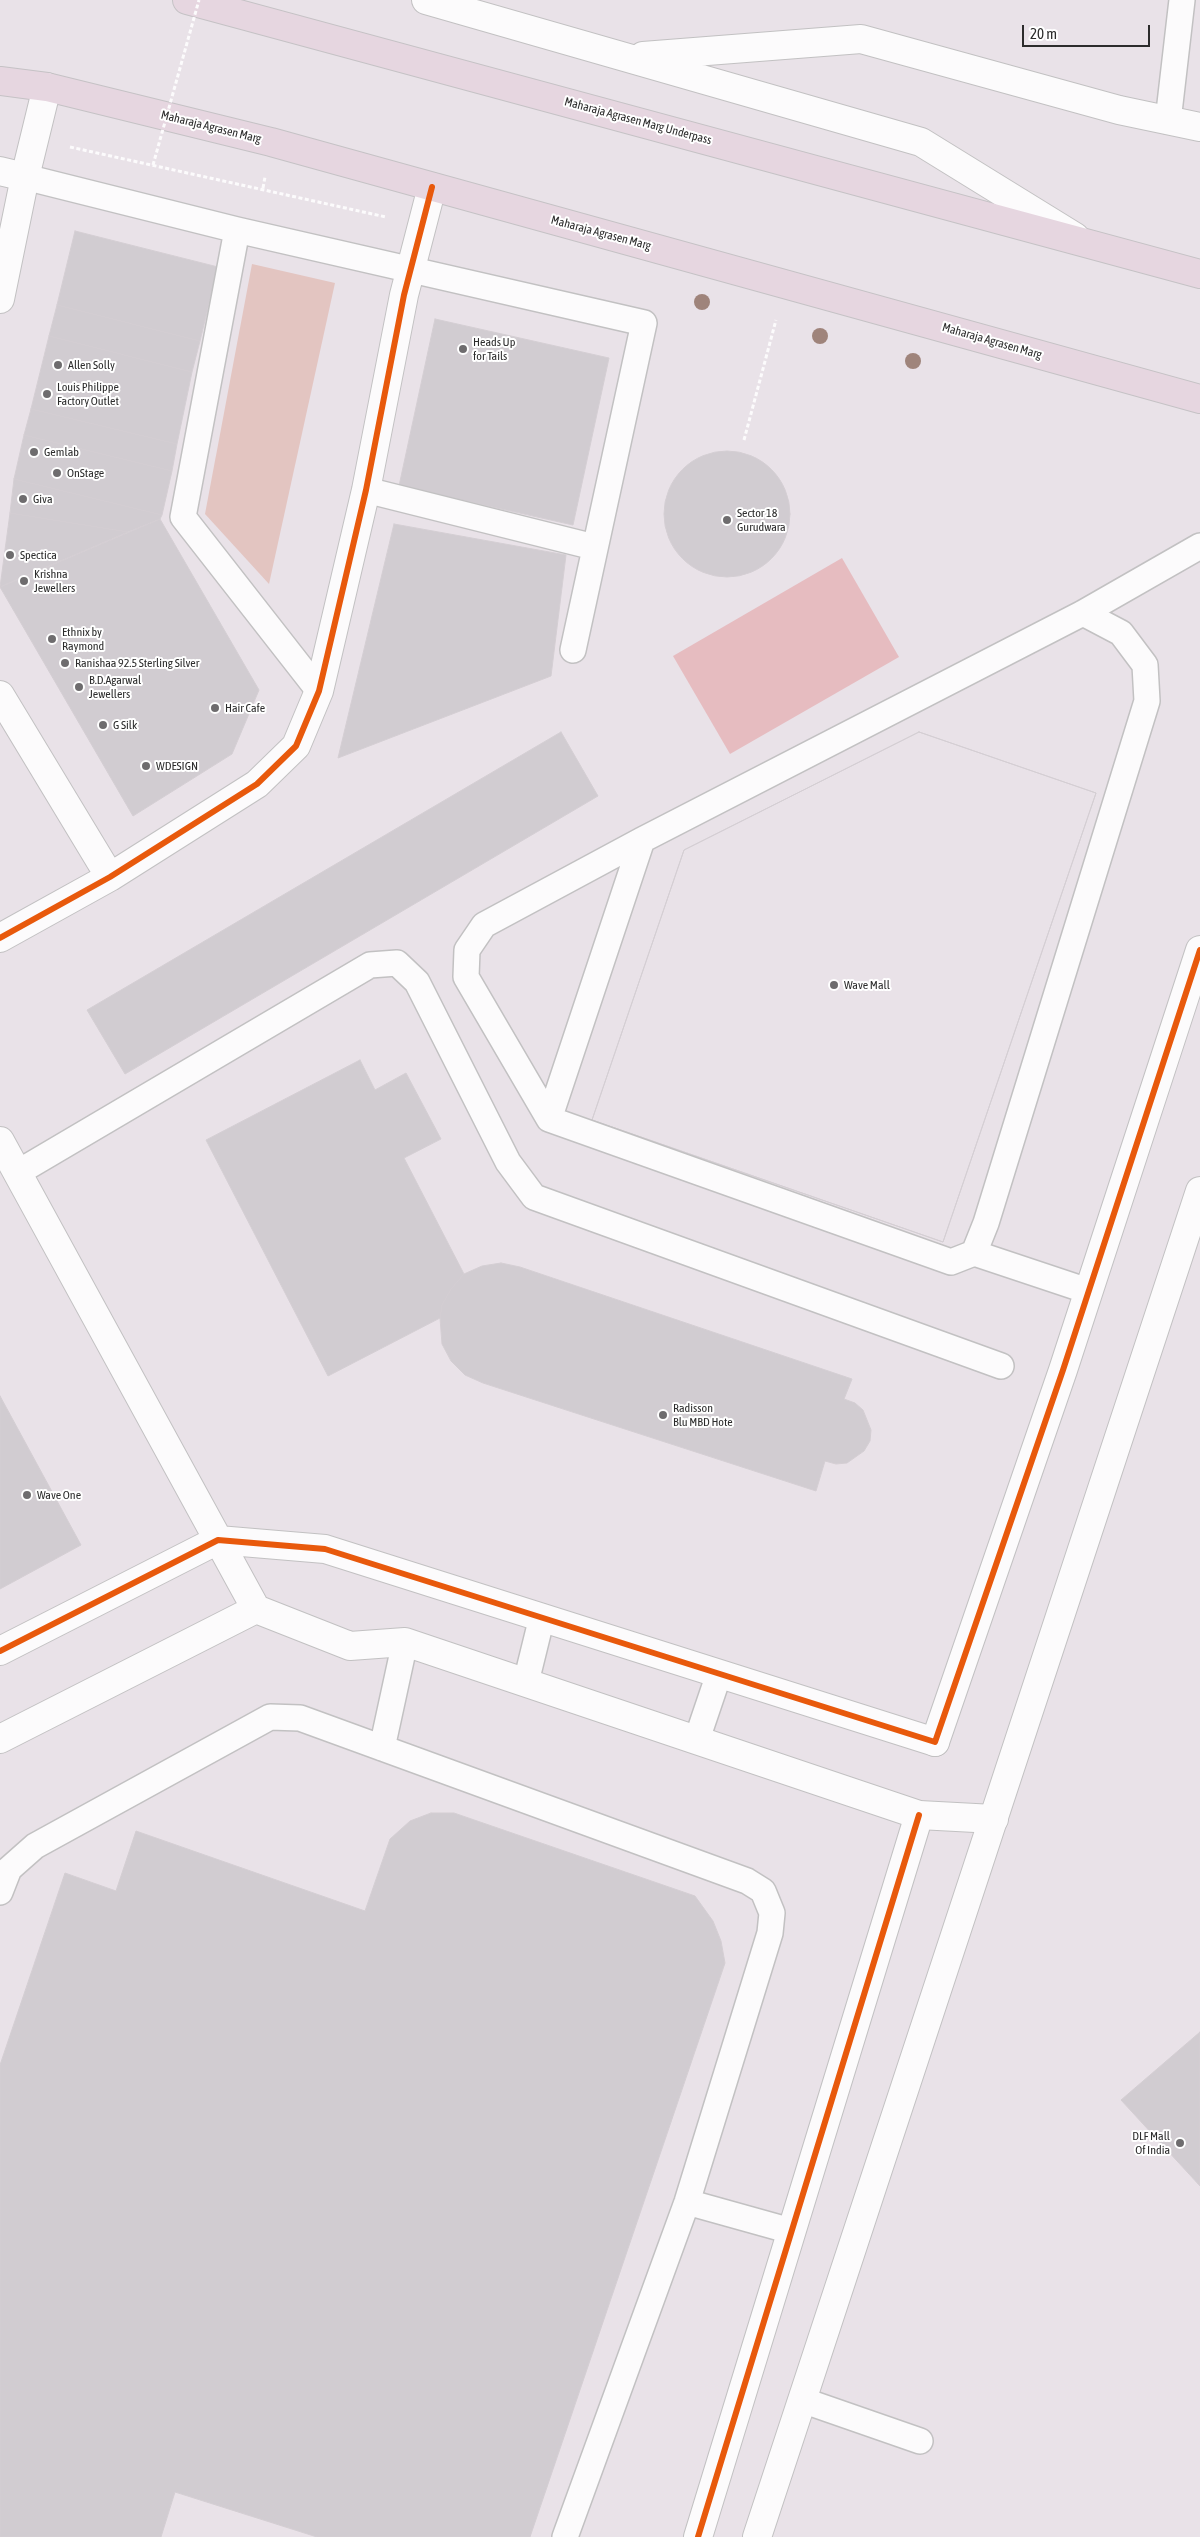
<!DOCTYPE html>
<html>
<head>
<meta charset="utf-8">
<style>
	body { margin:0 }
	#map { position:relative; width:1200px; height:2537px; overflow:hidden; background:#e9e2e8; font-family:"Asap Condensed",sans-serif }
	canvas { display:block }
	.scale { position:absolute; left:1022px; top:25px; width:128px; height:22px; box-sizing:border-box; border:2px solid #2c2c2c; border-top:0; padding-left:6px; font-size:15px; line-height:18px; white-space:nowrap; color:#2c2c2c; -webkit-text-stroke:4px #fff; paint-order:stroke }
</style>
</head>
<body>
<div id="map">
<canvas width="1200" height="2537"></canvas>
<div class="scale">20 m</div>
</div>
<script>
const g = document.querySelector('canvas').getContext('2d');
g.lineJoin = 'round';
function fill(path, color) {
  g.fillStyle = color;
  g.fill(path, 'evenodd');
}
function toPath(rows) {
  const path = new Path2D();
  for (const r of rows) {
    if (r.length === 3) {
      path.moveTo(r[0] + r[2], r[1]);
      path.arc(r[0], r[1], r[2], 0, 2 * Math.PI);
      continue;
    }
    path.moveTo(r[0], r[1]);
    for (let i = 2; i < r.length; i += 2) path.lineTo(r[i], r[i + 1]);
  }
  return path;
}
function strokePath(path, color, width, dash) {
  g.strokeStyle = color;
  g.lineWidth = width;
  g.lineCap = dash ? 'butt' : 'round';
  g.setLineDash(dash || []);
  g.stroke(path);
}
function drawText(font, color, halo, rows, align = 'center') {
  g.font = font + ' "Asap Condensed",sans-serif';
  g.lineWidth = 4;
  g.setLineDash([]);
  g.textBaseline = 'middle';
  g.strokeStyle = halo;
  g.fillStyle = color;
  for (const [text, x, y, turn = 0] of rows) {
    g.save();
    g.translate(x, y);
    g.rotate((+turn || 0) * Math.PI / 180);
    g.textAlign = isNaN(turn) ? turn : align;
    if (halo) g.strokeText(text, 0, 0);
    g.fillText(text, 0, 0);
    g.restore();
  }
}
const green = toPath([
	[252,264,335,283,269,584,205,514]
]);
const pitch = toPath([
	[842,558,899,657,730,754,673,656]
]);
const building = toPath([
	[75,231,218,267,200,341,57,305,75,231],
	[57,305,200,341,192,372,49,336,57,305],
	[435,319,609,358,573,525,399,486,435,319],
	[49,336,192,372,177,444,31,409,49,336],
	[31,409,177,444,172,471,24,435,31,409],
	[24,435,172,471,162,515,14,479,24,435],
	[727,514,63],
	[14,479,162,515,160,519,128,532,10,513,14,479],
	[10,513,128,532,0,587,10,513],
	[160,519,259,690,232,754,133,816,0,587,160,519],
	[394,524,566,555,551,676,338,758,394,524],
	[561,732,598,796,125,1074,87,1010,561,732],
	[919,732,1096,793,943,1242,592,1120,684,850,919,732],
	[919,732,1096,793,943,1242,592,1120,684,850,919,732],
	[360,1060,375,1090,406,1073,441,1139,404,1158,464,1274,451,1289,442,1305,440,1318,328,1376,206,1140,360,1060],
	[501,1263,520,1267,852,1379,844,1399,855,1403,863,1410,871,1430,870,1441,864,1451,847,1463,836,1464,825,1461,816,1491,483,1383,465,1375,451,1361,442,1344,440,1318,442,1305,451,1289,464,1274,482,1266,501,1263],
	[0,1396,81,1545,0,1589,0,1396],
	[431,1813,454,1813,695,1896,713,1921,721,1941,725,1963,530,2537,317,2537,175,2492,161,2537,0,2537,0,2065,65,1873,116,1891,136,1831,365,1911,390,1839,410,1821,431,1813],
	[1200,2032,1200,2186,1121,2100,1200,2032]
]);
const path = toPath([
	[70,147,386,217],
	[263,188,265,177],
	[744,440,776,320]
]);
const service = toPath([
	[1168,121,1182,0],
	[25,177,237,230,644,323,573,650],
	[237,230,183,517,319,691],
	[366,490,594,547],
	[1083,613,1121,633,1145,665,1147,701,986,1223,974,1253,951,1262,549,1119,466,977,467,950,484,925,642,840,1083,613],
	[1083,613,1200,546],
	[549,1119,642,840],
	[17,1173,370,965,397,963,417,982,508,1162,534,1197,1001,1366],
	[974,1253,1088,1291],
	[526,1682,542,1617],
	[697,1739,719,1674],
	[382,1748,405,1642],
	[0,1892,9,1869,35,1846,270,1717,300,1718,747,1881,763,1891,772,1913,770,1933,687,2202,565,2537],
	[687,2202,791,2231],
	[802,2400,920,2441]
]);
const minor = toPath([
	[0,171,25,177],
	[0,299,25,177,47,87],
	[0,695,110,877],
	[0,938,110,877,257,784,296,746,319,691,366,490,404,295,432,187],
	[0,1141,256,1609,350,1646,405,1642,919,1815,994,1819],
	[0,1651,218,1540,325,1549,935,1742],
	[0,1739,256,1609]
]);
const tertiary = toPath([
	[935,1742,1063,1370,1200,950],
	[698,2537,919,1815],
	[757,2537,1200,1191]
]);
const secondary = toPath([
	[426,0,921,142,1075,237],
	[643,56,861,39,1119,110,1200,127]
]);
const primary = toPath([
	[187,0,1200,274],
	[0,81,47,87,271,142,1200,399]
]);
const pathBridge = toPath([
	[153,165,199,0]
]);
const cycleway = toPath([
	[0,938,110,877,257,784,296,746,319,691,366,490,404,295,432,187],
	[0,1651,218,1540,325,1549,935,1742,1063,1370,1200,950],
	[698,2537,919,1815]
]);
const trees = [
	[702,302],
	[820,336],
	[913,361]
];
const markers = [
	[463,349,5,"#6e6c6e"],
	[58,365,5,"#6e6c6e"],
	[47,394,5,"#6e6c6e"],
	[34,452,5,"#6e6c6e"],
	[57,473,5,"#6e6c6e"],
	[23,499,5,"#6e6c6e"],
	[727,520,5,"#6e6c6e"],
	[10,555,5,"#6e6c6e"],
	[24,581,5,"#6e6c6e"],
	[52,639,5,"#6e6c6e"],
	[65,663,5,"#6e6c6e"],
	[79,687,5,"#6e6c6e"],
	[215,708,5,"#6e6c6e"],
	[103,725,5,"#6e6c6e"],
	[146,766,5,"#6e6c6e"],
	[834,985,5,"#6e6c6e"],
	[663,1415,5,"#6e6c6e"],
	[27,1495,5,"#6e6c6e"],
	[1180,2143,5,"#6e6c6e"]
];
const streetNames = [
	["Maharaja Agrasen Marg Underpass",638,121,15],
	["Maharaja Agrasen Marg",211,127,14],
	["Maharaja Agrasen Marg",601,233,15],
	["Maharaja Agrasen Marg",992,341,16]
];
const poiNames = [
	["Heads Up",473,342],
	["for Tails",473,356],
	["Allen Solly",68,365],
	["Louis Philippe",57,387],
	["Factory Outlet",57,401],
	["Gemlab",44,452],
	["OnStage",67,473],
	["Giva",33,499],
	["Sector 18",737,513],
	["Gurudwara",737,527],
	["Spectica",20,555],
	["Krishna",34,574],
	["Jewellers",34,588],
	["Ethnix by",62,632],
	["Raymond",62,646],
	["Ranishaa 92.5 Sterling Silver",75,663],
	["B.D.Agarwal",89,680],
	["Jewellers",89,694],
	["Hair Cafe",225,708],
	["G Silk",113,725],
	["WDESIGN",156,766],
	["Wave Mall",844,985],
	["Radisson",673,1408],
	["Blu MBD Hote",673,1422],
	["Wave One",37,1495],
	["DLF Mall",1170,2136,"right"],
	["Of India",1170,2150,"right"]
];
fill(green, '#e3c5c1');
fill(pitch, '#e6bcc0');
fill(building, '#d1ccd1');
strokePath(building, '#d4ced3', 1);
strokePath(service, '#c2c1c2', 28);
strokePath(minor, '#c2c1c2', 30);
strokePath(tertiary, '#c2c1c2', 30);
strokePath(secondary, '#c2c1c2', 30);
strokePath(primary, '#c5c2c5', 30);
strokePath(path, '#fcfbfc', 3, [4, 2.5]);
strokePath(service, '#fcfbfc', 25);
strokePath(minor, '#fcfbfc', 28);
strokePath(tertiary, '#fcfbfc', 28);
strokePath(secondary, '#fcfbfc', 28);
strokePath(primary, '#e6d6e0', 28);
strokePath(pathBridge, '#fcfbfc', 3, [4, 2.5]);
strokePath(cycleway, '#e8590c', 6);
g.fillStyle = '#9f847b';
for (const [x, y] of trees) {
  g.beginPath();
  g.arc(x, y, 8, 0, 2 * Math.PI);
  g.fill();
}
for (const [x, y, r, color] of markers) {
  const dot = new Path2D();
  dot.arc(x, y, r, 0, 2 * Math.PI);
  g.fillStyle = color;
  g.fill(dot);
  strokePath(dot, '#fff', 2);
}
drawText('12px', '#2c2c2c', '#fff', streetNames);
drawText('12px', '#2c2c2c', '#fff', poiNames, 'left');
</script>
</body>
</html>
